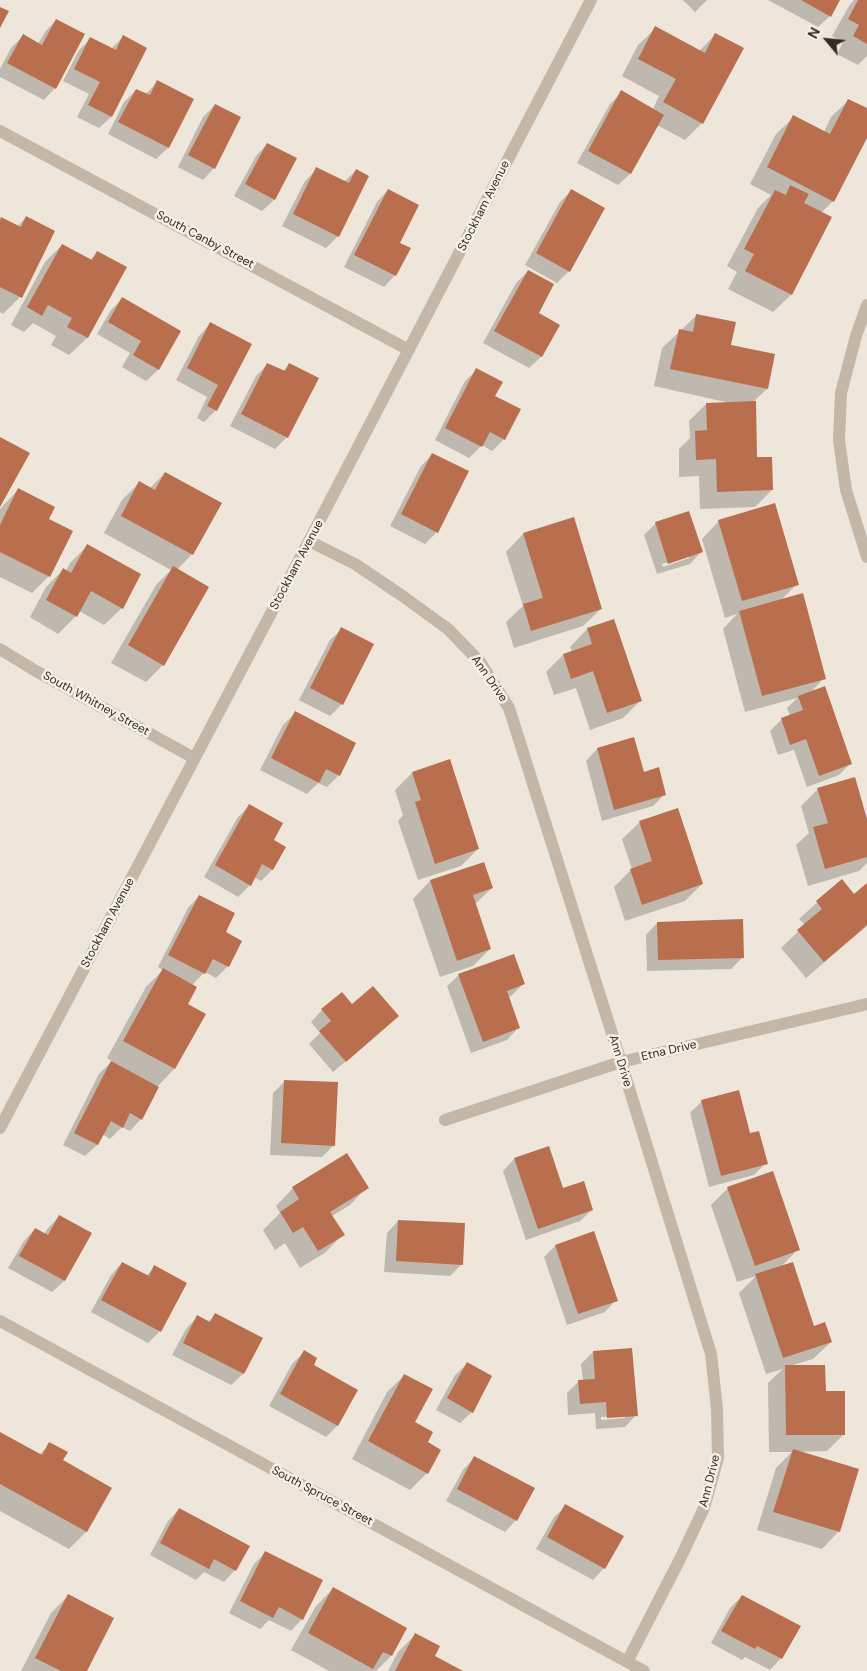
<!DOCTYPE html>
<html>
<head>
<meta charset="utf-8">
<style>
	body { margin:0 }
	#map { position:relative; width:867px; height:1671px; overflow:hidden; background:#eee6da; font-family:"DM Sans",sans-serif }
	canvas { display:block }
	.north { position:absolute; left:802px; top:15px; width:50px; height:50px; -webkit-text-stroke:4px #f7f0e6; paint-order:stroke; rotate:298deg; font-size:14px; font-weight:700; line-height:20px; text-align:center; color:#322b27 }
	.north::after { content:''; display:block; margin:auto; width:18px; height:22px; background:#322b27; clip-path:polygon(50% 0,100% 100%,50% 72%,0 100%) }
</style>
</head>
<body>
<div id="map">
<canvas width="867" height="1671"></canvas>
<div class="north">N</div>
</div>
<script>
const g = document.querySelector('canvas').getContext('2d');
g.lineJoin = 'round';
function fill(path, color) {
  g.fillStyle = color;
  g.fill(path, 'evenodd');
}
function toPath(rows) {
  const path = new Path2D();
  for (const r of rows) {
    path.moveTo(r[0], r[1]);
    for (let i = 2; i < r.length; i += 2) path.lineTo(r[i], r[i + 1]);
  }
  return path;
}
function strokePath(path, color, width, dash) {
  g.strokeStyle = color;
  g.lineWidth = width;
  g.lineCap = dash ? 'butt' : 'round';
  g.setLineDash(dash || []);
  g.stroke(path);
}
function drawText(font, color, halo, rows, align = 'center') {
  g.font = font + ' "DM Sans",sans-serif';
  g.lineWidth = 5;
  g.setLineDash([]);
  g.textBaseline = 'middle';
  g.strokeStyle = halo;
  g.fillStyle = color;
  for (const [text, x, y, turn = 0] of rows) {
    g.save();
    g.translate(x, y);
    g.rotate((+turn || 0) * Math.PI / 180);
    g.textAlign = isNaN(turn) ? turn : align;
    if (halo) g.strokeText(text, 0, 0);
    g.fillText(text, 0, 0);
    g.restore();
  }
}
const shadow = toPath([
	[683,0,707,0,695,12],
	[768,0,839,0,830,16,818,27],
	[854,0,867,0,867,56,858,65,837,54,843,42,832,36,849,6],
	[56,20,55,88,44,100,0,77,0,69,11,48,23,36,38,44,45,32],
	[656,28,699,51,715,35,702,123,685,140,657,125,630,174,618,185,577,163,610,104,622,92,653,109,659,96,622,76,638,45],
	[123,37,111,117,99,128,77,117,89,94,63,81,79,50,90,39,111,49],
	[158,81,192,99,168,148,156,159,108,134,124,102,136,90,145,95],
	[849,100,867,110,867,135,833,201,821,213,830,218,791,295,773,312,728,289,737,272,727,266,758,208,771,195,750,184,776,134,794,117,824,132,831,117],
	[215,105,214,168,203,180,178,167,203,117],
	[267,144,295,159,274,200,262,211,234,196,256,156],
	[317,169,344,182,356,170,338,236,326,248,282,226,305,181],
	[388,190,398,243,395,275,384,287,344,267,377,202],
	[571,191,569,271,557,283,525,265,560,202],
	[26,217,20,297,3,314,0,312,0,220,17,227],
	[62,245,90,260,97,253,125,268,87,338,69,355,51,345,56,336,33,323,24,332,11,325,45,262],
	[528,271,537,314,558,325,541,357,529,368,483,343,516,283],
	[122,299,179,331,158,370,146,381,122,367,130,353,97,334,111,310],
	[697,315,730,346,767,389,754,401,756,459,772,490,755,507,700,509,699,476,679,477,679,449,690,438,689,421,706,404,730,403,654,386,662,348],
	[210,324,250,344,216,410,204,422,197,418,207,397,176,380,199,336],
	[268,364,282,372,290,364,287,437,275,449,230,426,256,376],
	[477,370,494,397,504,439,492,451,482,445,469,458,435,440,465,381],
	[433,454,437,532,425,544,390,526,421,466],
	[165,473,192,554,177,570,163,665,146,682,111,663,156,585,171,570,104,533,122,500,139,483,149,489],
	[18,490,48,519,49,576,32,593,0,577,0,509],
	[573,519,601,609,583,626,514,648,506,622,523,606,506,552,523,534],
	[719,521,797,584,781,600,824,678,810,693,851,763,839,775,807,787,794,750,778,755,770,731,782,719,790,716,787,708,797,698,745,712,723,629,737,614,725,618,702,539],
	[656,523,701,552,690,564,657,574,644,535],
	[689,556,689,558,663,567,662,564],
	[87,546,122,608,104,625,79,611,76,616,58,634,30,617,46,587,63,570,66,571,70,563],
	[613,620,640,701,623,718,590,730,576,688,554,695,546,672,563,655,572,652,570,647,587,629],
	[342,629,342,704,330,716,299,700,330,640],
	[295,713,355,743,339,775,327,787,318,783,307,794,260,770,283,725],
	[633,739,643,773,665,794,653,806,602,821,586,761,597,749],
	[449,761,478,849,461,866,418,880,398,821,403,815,395,790,412,773],
	[818,789,867,824,867,863,859,871,808,886,796,845,809,833,801,806],
	[249,806,272,841,285,848,272,870,261,881,254,877,250,885,238,897,204,877,238,817],
	[640,822,702,884,685,901,625,921,614,887,632,869,622,839],
	[483,863,492,888,475,904,490,949,473,966,440,977,413,899,430,881],
	[842,880,854,896,867,884,867,926,806,978,781,948,805,925,799,919],
	[199,896,224,933,228,966,216,978,205,972,192,985,186,1004,204,1014,174,1069,157,1087,141,1119,130,1131,122,1127,110,1139,102,1134,97,1145,85,1156,63,1145,99,1074,112,1061,107,1058,146,987,163,970,158,967,188,908],
	[657,923,743,957,731,969,647,971,646,935],
	[459,975,523,984,511,996,508,997,518,1028,507,1040,471,1053,447,986],
	[352,1006,386,1027,333,1072,309,1044,320,1033,311,1022,322,1010],
	[285,1081,334,1145,322,1157,270,1155,273,1093],
	[702,1101,749,1134,766,1163,754,1175,709,1187,690,1113],
	[514,1159,562,1189,592,1210,580,1221,526,1240,503,1171],
	[367,1187,350,1205,332,1216,343,1234,326,1252,300,1268,285,1243,275,1250,263,1230,280,1213,276,1206,293,1188],
	[728,1188,798,1249,780,1268,813,1327,831,1342,813,1359,793,1365,824,1393,844,1434,827,1451,798,1452,839,1531,822,1549,757,1530,776,1468,792,1452,769,1452,768,1383,783,1369,766,1374,739,1293,756,1276,737,1282,711,1205],
	[60,1216,90,1233,64,1281,52,1292,8,1268,24,1241,35,1229,44,1234,48,1228],
	[398,1221,462,1264,450,1276,384,1272,387,1233],
	[594,1233,616,1300,605,1312,567,1325,544,1257,555,1246],
	[122,1263,146,1276,155,1267,160,1331,148,1343,91,1312,111,1275],
	[215,1315,261,1338,243,1374,231,1385,172,1355,186,1329,197,1317,208,1322],
	[304,1352,312,1366,337,1426,326,1437,269,1406,292,1364],
	[593,1352,636,1415,625,1427,596,1429,595,1413,568,1415,567,1393,579,1381,583,1381,581,1364],
	[625,1416,625,1418,601,1420,601,1417],
	[467,1364,472,1412,460,1423,436,1410,455,1375],
	[405,1375,413,1423,426,1442,427,1473,410,1490,352,1459,387,1392],
	[0,1433,39,1455,50,1444,62,1461,110,1488,86,1532,69,1549,0,1511],
	[474,1458,516,1520,505,1532,446,1501,463,1470],
	[566,1506,604,1568,593,1580,536,1549,554,1517],
	[179,1509,235,1570,224,1582,204,1572,196,1580,150,1555,168,1521],
	[266,1552,302,1619,291,1631,269,1620,260,1629,229,1613,254,1564],
	[333,1589,406,1629,391,1656,376,1671,329,1671,291,1650,316,1606],
	[68,1596,86,1671,21,1671,51,1613],
	[742,1596,781,1658,770,1670,745,1657,742,1660,711,1643,730,1608],
	[416,1634,433,1656,460,1671,388,1671,398,1652]
]);
const building = toPath([
	[801,0,840,0,831,17],
	[858,0,867,0,867,44,853,36,859,25,848,19],
	[0,7,9,11,0,28],
	[56,19,85,34,56,89,7,63,23,34,42,45],
	[655,26,705,53,715,33,744,48,703,124,663,102,676,79,638,59],
	[123,35,147,48,112,117,88,105,100,82,74,69,90,37,116,50],
	[157,80,194,99,169,148,118,122,136,89,150,95],
	[621,90,664,115,631,174,588,151],
	[848,99,867,108,867,138,834,202,767,167,793,115,830,134],
	[215,104,241,117,215,169,188,155],
	[267,143,297,158,275,200,245,184],
	[316,167,349,183,356,169,369,176,339,237,293,214],
	[790,185,809,194,804,203,832,217,792,295,745,271,754,254,744,249,775,190,786,195],
	[388,189,419,205,400,243,411,248,396,276,354,255],
	[571,189,605,208,570,272,536,253],
	[26,216,55,231,22,298,0,287,0,220,1,217,21,227],
	[62,244,92,260,97,251,127,267,88,338,67,327,72,318,48,305,42,316,27,307],
	[528,270,554,284,539,313,560,325,542,357,494,331],
	[122,297,181,331,159,370,133,355,141,341,108,322],
	[696,314,736,322,731,345,775,354,768,389,670,369,679,329,693,332],
	[210,322,252,344,217,411,207,406,218,385,187,368],
	[267,363,285,371,289,363,319,378,288,438,241,414],
	[476,368,503,382,495,396,521,409,505,440,490,432,482,447,445,428],
	[756,401,757,457,772,457,773,490,717,492,716,459,696,460,695,431,707,430,706,403],
	[0,437,30,453,0,507],
	[432,453,469,471,438,533,401,514],
	[165,472,222,503,193,555,121,516,139,481,155,490],
	[18,488,55,507,49,519,73,531,50,577,0,552,0,525],
	[775,503,799,585,742,601,718,520],
	[689,511,703,552,668,564,655,522],
	[574,517,602,609,531,631,523,604,543,598,523,533],
	[87,544,141,574,123,609,91,591,77,617,46,600,63,568,71,573],
	[173,566,209,587,164,666,128,645],
	[803,593,826,679,762,696,739,611],
	[614,619,642,701,607,713,593,671,571,679,563,654,592,644,587,628],
	[341,627,374,644,343,705,310,688],
	[825,686,852,764,819,776,806,739,790,745,781,718,803,710,798,696],
	[295,711,356,743,340,776,326,769,319,783,271,758],
	[634,737,644,772,659,767,666,795,614,810,597,748],
	[450,759,479,849,435,864,415,802,421,800,412,772],
	[855,777,867,819,867,857,825,869,813,827,828,823,817,788],
	[249,804,283,823,274,840,286,847,273,870,262,864,251,886,215,865],
	[678,808,703,884,642,905,630,869,652,861,639,821],
	[484,862,493,888,473,895,491,949,457,961,430,880],
	[842,879,854,894,867,883,867,925,824,962,797,930,822,909,816,901],
	[199,895,235,913,226,932,242,941,229,967,213,959,205,974,168,955],
	[743,919,744,958,658,960,657,922],
	[514,954,525,984,507,991,520,1028,483,1042,458,974],
	[163,968,197,987,188,1004,206,1014,175,1069,123,1041],
	[373,986,399,1016,346,1062,319,1031,331,1021,321,1009,342,992,352,1004],
	[111,1061,159,1087,142,1120,130,1113,123,1128,111,1121,98,1145,74,1133],
	[284,1080,338,1082,335,1146,281,1143],
	[739,1090,750,1133,759,1131,768,1164,721,1176,701,1100],
	[549,1146,563,1188,584,1181,593,1210,538,1229,514,1158],
	[347,1153,369,1188,330,1212,345,1235,318,1251,303,1227,293,1233,280,1212,299,1199,292,1187],
	[773,1171,800,1250,755,1266,727,1187],
	[59,1215,92,1233,65,1281,19,1256,35,1228,48,1235],
	[398,1220,465,1223,463,1265,396,1261],
	[594,1231,618,1301,578,1314,555,1245],
	[122,1262,149,1276,154,1265,187,1283,161,1332,101,1300],
	[793,1262,814,1326,825,1322,832,1342,783,1358,755,1274],
	[215,1313,263,1338,244,1374,183,1343,197,1315,210,1322],
	[632,1348,638,1416,607,1418,606,1402,580,1404,578,1380,595,1379,593,1351],
	[304,1350,317,1358,314,1365,358,1390,338,1426,280,1394],
	[467,1362,492,1376,473,1413,447,1398],
	[785,1365,825,1365,826,1391,845,1391,845,1435,786,1435],
	[404,1374,433,1389,415,1422,433,1432,428,1442,441,1450,428,1474,368,1441],
	[0,1432,42,1455,49,1442,68,1452,63,1460,112,1488,87,1532,0,1484],
	[793,1449,859,1469,840,1532,773,1512],
	[474,1456,535,1488,517,1521,457,1489],
	[565,1504,624,1536,605,1569,547,1537],
	[179,1508,250,1546,236,1571,214,1559,209,1569,160,1543],
	[265,1551,323,1580,303,1620,279,1607,273,1618,240,1601],
	[333,1587,407,1628,392,1656,383,1652,373,1669,308,1633],
	[68,1594,114,1618,87,1671,61,1671,35,1658],
	[742,1595,801,1626,782,1659,757,1646,755,1649,721,1631],
	[415,1633,440,1646,435,1656,463,1671,395,1671]
]);
const minor = toPath([
	[0,131,409,350],
	[867,305,856,336,841,393,839,440,846,490,867,557],
	[309,541,355,564,404,597,448,629,480,662,509,708,621,1062,711,1354,717,1409,718,1458,704,1508,681,1557,627,1662],
	[0,649,34,670,194,758],
	[445,1120,621,1062,867,1004],
	[0,1128,309,541,591,0],
	[0,1321,644,1671]
]);
const streetNames = [
	["Stockham Avenue",484,206,-63],
	["South Canby Street",205,240,28],
	["Stockham Avenue",297,565,-62],
	["Ann Drive",489,679,55],
	["South Whitney Street",96,704,29],
	["Stockham Avenue",108,923,-62],
	["Etna Drive",669,1051,-13],
	["Ann Drive",620,1061,73],
	["Ann Drive",710,1481,-76],
	["South Spruce Street",322,1496,28]
];
fill(shadow, '#0003');
fill(building, '#b96e4d');
strokePath(minor, '#c5b7a7', 12);
drawText('12px', '#322b27', '#f7f0e6', streetNames);
</script>
</body>
</html>
